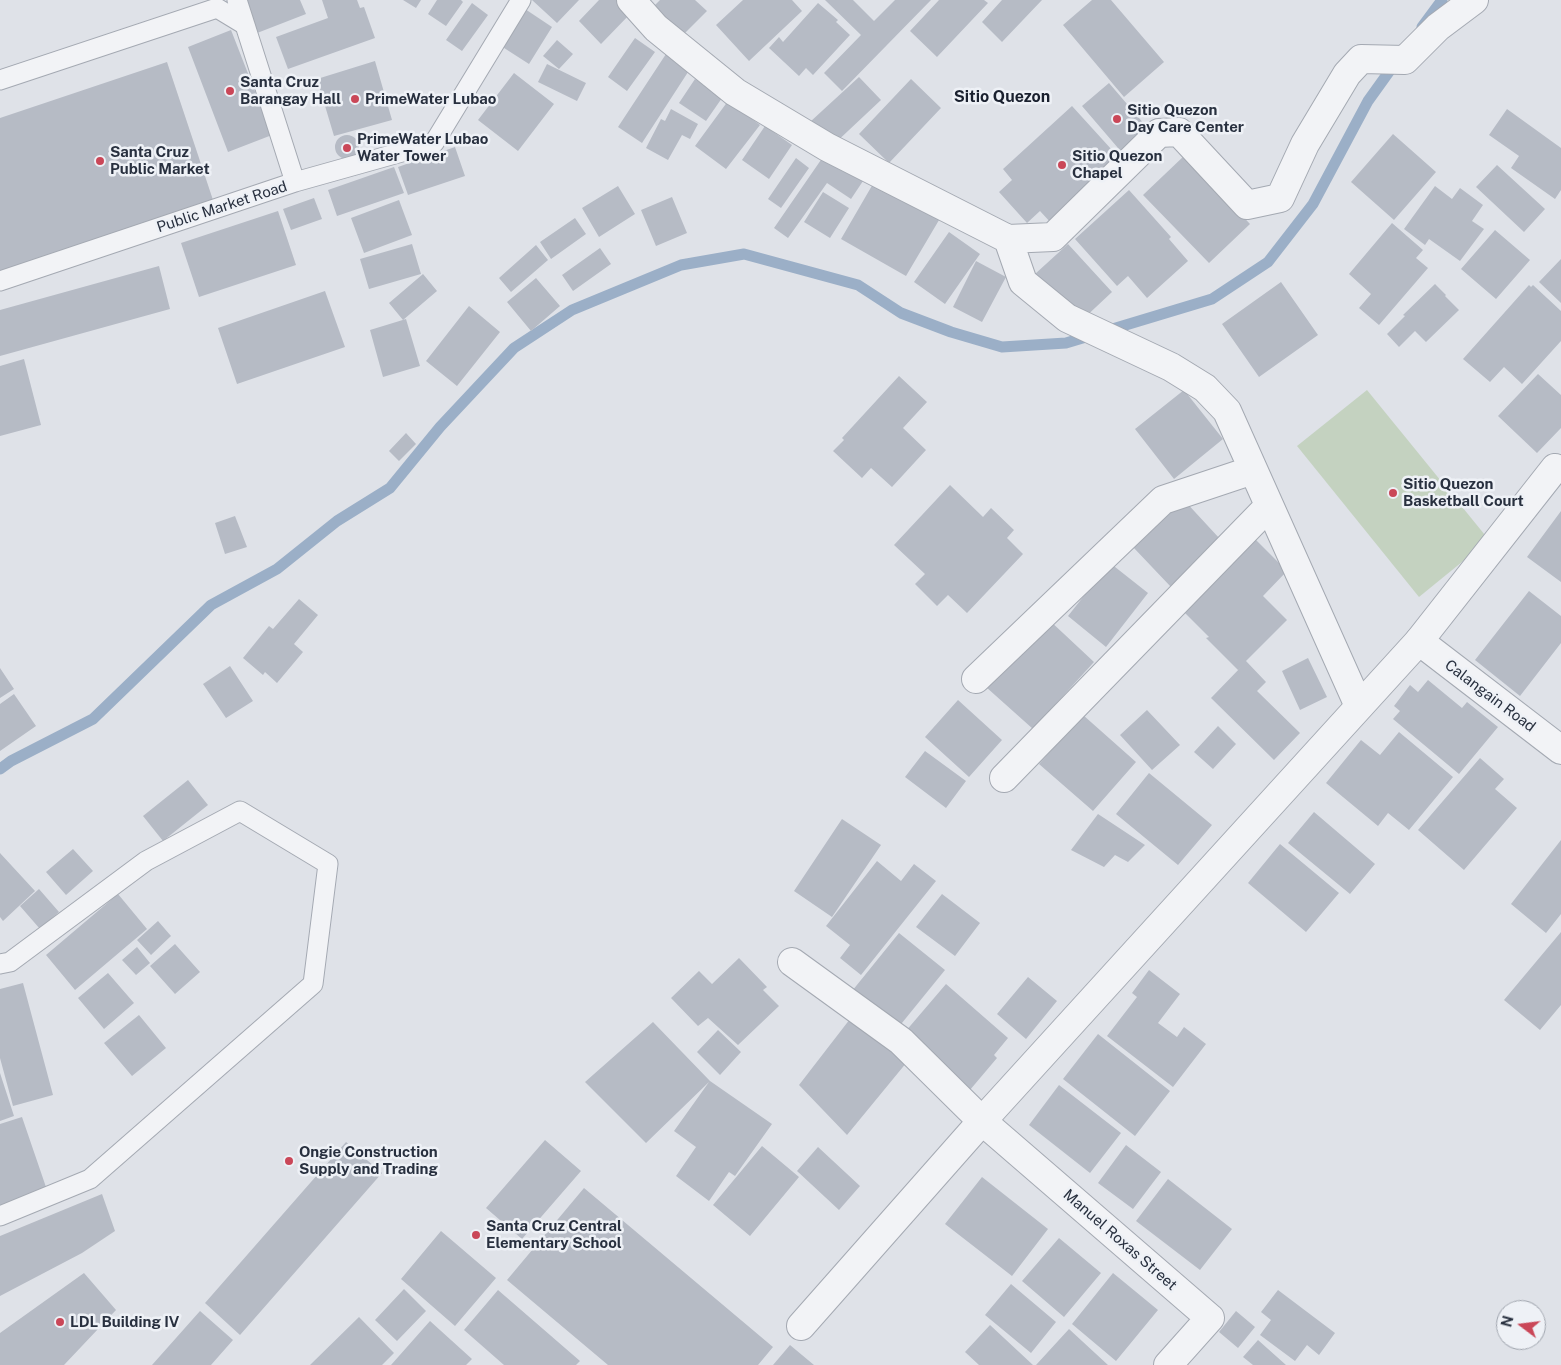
<!DOCTYPE html>
<html>
<head>
<meta charset="utf-8">
<style>
	body { margin:0 }
	#map { position:relative; width:1561px; height:1365px; overflow:hidden; background:#dfe2e8; font-family:"Public Sans",sans-serif }
	canvas { display:block }
	.north { position:absolute; left:1496px; top:1300px; width:50px; height:50px; box-sizing:border-box; background:#eef1f6; border:1px solid #9fa4ad; border-radius:50%; rotate:285deg; font-size:14px; font-weight:700; line-height:20px; text-align:center; color:#28303f }
	.north::after { content:''; display:block; margin:auto; width:18px; height:22px; background:#ca4758; clip-path:polygon(50% 0,100% 100%,50% 72%,0 100%) }
</style>
</head>
<body>
<div id="map">
<canvas width="1561" height="1365"></canvas>
<div class="north">N</div>
</div>
<script>
const g = document.querySelector('canvas').getContext('2d');
g.lineJoin = 'round';
function fill(path, color) {
  g.fillStyle = color;
  g.fill(path, 'evenodd');
}
function toPath(rows) {
  const path = new Path2D();
  for (const r of rows) {
    if (r.length === 3) {
      path.moveTo(r[0] + r[2], r[1]);
      path.arc(r[0], r[1], r[2], 0, 2 * Math.PI);
      continue;
    }
    path.moveTo(r[0], r[1]);
    for (let i = 2; i < r.length; i += 2) path.lineTo(r[i], r[i + 1]);
  }
  return path;
}
function strokePath(path, color, width, dash) {
  g.strokeStyle = color;
  g.lineWidth = width;
  g.lineCap = dash ? 'butt' : 'round';
  g.setLineDash(dash || []);
  g.stroke(path);
}
function drawText(font, color, halo, rows, align = 'center') {
  g.font = font + ' "Public Sans",sans-serif';
  g.lineWidth = 5;
  g.setLineDash([]);
  g.textBaseline = 'middle';
  g.strokeStyle = halo;
  g.fillStyle = color;
  for (const [text, x, y, turn = 0] of rows) {
    g.save();
    g.translate(x, y);
    g.rotate((+turn || 0) * Math.PI / 180);
    g.textAlign = isNaN(turn) ? turn : align;
    if (halo) g.strokeText(text, 0, 0);
    g.fillText(text, 0, 0);
    g.restore();
  }
}
const green = toPath([
	[1367,390,1489,540,1419,597,1297,446]
]);
const stream = toPath([
	[1422,27,1442,0],
	[0,769,11,761,93,719,211,605,277,569,337,521,390,488,440,427,514,348,572,310,681,265,744,254,858,285,901,313,951,332,1002,347,1066,343,1212,299,1268,262,1313,204,1368,101,1396,62]
]);
const building = toPath([
	[243,0,300,0,306,14,252,35],
	[322,0,357,0,360,8,364,7,375,38,288,69,276,37,328,18],
	[403,0,421,0,416,8],
	[437,0,461,0,463,2,446,26,428,14],
	[532,0,579,0,557,23],
	[599,0,621,0,632,12,601,44,579,21],
	[660,0,695,0,707,11,679,39,650,10],
	[743,0,792,0,802,11,749,61,716,25],
	[825,0,853,0,874,21,895,0,931,0,842,91,824,73,861,35],
	[939,0,984,0,988,3,937,57,910,31],
	[1002,0,1042,0,1002,42,982,22],
	[1092,0,1111,0,1164,62,1124,97,1063,25],
	[472,3,488,15,462,51,446,40],
	[818,3,838,20,836,22,850,35,813,75,806,68,799,76,769,48,779,37,783,42],
	[525,9,552,27,529,64,501,46],
	[231,30,272,135,228,152,188,47],
	[635,38,655,52,627,91,608,77],
	[557,40,573,54,559,69,543,56],
	[666,54,690,69,642,143,618,127],
	[375,61,392,120,334,136,317,79],
	[167,62,214,203,0,276,0,118],
	[547,64,586,83,577,101,538,82],
	[514,73,554,104,518,151,478,120],
	[859,77,881,100,832,146,810,122],
	[695,79,722,98,706,121,679,103],
	[911,79,941,108,889,163,859,134],
	[1109,83,1151,132,1124,155,1082,106],
	[728,101,760,125,726,169,695,146],
	[1072,106,1122,161,1052,224,1040,211,1027,223,999,192,1012,180,1003,169],
	[671,109,698,124,690,139,682,135,668,160,646,148,661,119,665,121],
	[1507,109,1561,148,1561,190,1555,199,1511,168,1519,156,1489,135],
	[765,126,792,145,769,179,742,160],
	[1393,134,1436,172,1394,220,1351,182],
	[347,147,12],
	[455,147,465,176,408,195,398,167],
	[825,154,863,181,851,199,827,183,788,238,774,228],
	[1185,155,1250,224,1209,263,1143,195],
	[796,158,809,168,781,208,768,199],
	[1497,165,1545,209,1524,232,1476,187],
	[394,167,404,193,337,216,328,190],
	[877,177,942,215,906,276,841,239],
	[618,186,635,214,599,237,582,208],
	[1435,186,1452,199,1460,188,1483,205,1472,221,1484,229,1460,261,1429,239,1425,245,1404,229],
	[1129,190,1171,237,1169,239,1188,261,1147,298,1128,276,1117,286,1075,239],
	[823,192,849,208,830,238,804,222],
	[672,197,687,233,656,246,641,210],
	[314,198,322,219,291,230,283,209],
	[399,200,412,235,364,253,351,218],
	[278,211,296,265,199,297,181,243],
	[575,218,586,234,551,259,540,242],
	[1392,223,1423,250,1416,258,1428,268,1379,325,1359,308,1371,294,1349,274],
	[1495,230,1530,260,1496,299,1461,269],
	[949,232,980,254,945,304,914,282],
	[412,244,421,274,369,289,360,259],
	[1068,244,1112,292,1080,322,1035,274],
	[536,245,548,260,511,292,499,278],
	[600,248,611,264,573,291,562,275],
	[1561,259,1561,303,1539,282],
	[976,261,1006,277,982,322,953,307],
	[159,266,170,309,0,356,0,310],
	[423,274,437,291,403,320,389,303],
	[536,278,560,306,531,331,507,302],
	[1281,282,1318,335,1259,377,1222,324],
	[1435,284,1446,295,1445,296,1459,310,1426,342,1415,331,1399,347,1387,334,1405,316,1403,315],
	[1529,285,1531,287,1533,285,1561,311,1561,341,1522,384,1504,367,1490,382,1463,359],
	[325,291,345,347,237,384,218,328],
	[469,306,500,332,457,386,426,361],
	[406,319,420,366,383,377,370,330],
	[24,359,41,425,0,436,0,366],
	[1538,374,1561,395,1561,428,1537,453,1498,416],
	[899,376,927,402,903,428,926,450,892,487,871,468,862,478,833,451,844,440,842,438],
	[1184,390,1223,439,1174,479,1135,429],
	[406,433,416,444,399,461,389,451],
	[950,485,983,517,991,508,1014,530,1007,538,1023,554,967,613,948,595,937,606,915,584,925,574,894,545],
	[1183,499,1220,539,1171,587,1133,547],
	[1561,511,1561,582,1527,557],
	[235,516,247,547,225,554,215,523],
	[1255,539,1287,571,1263,596,1287,620,1246,661,1266,682,1257,691,1300,733,1274,760,1211,698,1243,665,1238,670,1206,638,1209,637,1184,612],
	[1110,563,1148,593,1106,647,1068,616],
	[1529,591,1561,616,1561,643,1520,696,1475,660],
	[299,599,318,615,294,644,303,652,277,683,265,672,263,675,243,658,269,626,273,629],
	[1048,619,1094,662,1033,729,986,687],
	[1308,658,1327,697,1300,710,1282,671],
	[230,666,253,701,226,718,203,684],
	[0,668,14,689,0,698],
	[1428,680,1462,708,1467,702,1498,727,1459,774,1393,719,1400,711,1394,706,1410,685,1418,692],
	[14,694,36,726,0,751,0,704],
	[958,700,1002,740,969,777,925,737],
	[1147,710,1180,745,1152,770,1120,735],
	[1083,715,1136,762,1093,811,1039,764],
	[1218,726,1236,744,1213,769,1194,752],
	[1399,732,1453,777,1409,830,1388,813,1378,826,1326,783,1361,740,1380,755],
	[925,751,966,781,946,808,905,777],
	[1480,758,1504,779,1495,789,1517,808,1464,870,1418,830],
	[1149,773,1212,825,1178,865,1116,814],
	[188,780,208,805,163,841,143,816],
	[1314,812,1375,864,1350,894,1288,843],
	[1098,814,1145,845,1128,862,1115,855,1104,867,1071,850],
	[842,819,881,845,832,917,794,891],
	[1561,840,1561,914,1546,933,1511,904],
	[1280,844,1339,893,1306,932,1248,883],
	[73,849,93,871,66,895,46,872],
	[0,853,35,891,3,921,0,917],
	[877,861,901,881,914,864,936,881,861,975,840,958,850,945,826,926],
	[39,889,59,912,40,929,20,906],
	[118,894,147,929,75,990,46,955],
	[942,894,980,923,955,956,916,927],
	[158,921,171,936,151,955,137,940],
	[1561,932,1561,1005,1540,1030,1504,1000],
	[899,933,945,970,893,1034,848,996],
	[175,944,200,972,175,994,150,966],
	[137,947,150,963,136,975,122,960],
	[739,958,767,987,763,990,779,1006,738,1045,708,1018,698,1026,671,998,699,971,712,984],
	[1149,970,1180,994,1158,1023,1177,1037,1184,1027,1206,1044,1173,1087,1107,1036,1137,997,1132,993],
	[108,973,134,1003,104,1029,78,998],
	[1028,977,1057,1001,1026,1039,997,1014],
	[23,983,53,1095,13,1106,0,1058,0,989],
	[946,984,1008,1038,994,1055,997,1058,964,1097,905,1032],
	[139,1015,166,1048,132,1076,104,1043],
	[850,1019,907,1062,847,1135,799,1085],
	[653,1022,710,1081,772,1124,735,1176,729,1172,709,1201,676,1176,696,1147,674,1131,709,1082,646,1143,585,1082],
	[718,1030,741,1052,720,1075,697,1052],
	[1098,1034,1170,1091,1135,1136,1063,1079],
	[0,1073,14,1116,0,1121],
	[1059,1085,1121,1133,1090,1173,1029,1125],
	[22,1117,47,1190,0,1206,0,1124],
	[545,1140,581,1171,522,1239,486,1208],
	[346,1142,382,1173,240,1335,205,1303],
	[1126,1145,1161,1172,1133,1209,1098,1183],
	[762,1146,799,1177,750,1236,713,1205],
	[818,1147,860,1186,839,1210,797,1171],
	[982,1177,1048,1229,1012,1276,945,1224],
	[1168,1179,1232,1229,1200,1270,1136,1221],
	[584,1188,773,1347,758,1365,608,1365,507,1280],
	[102,1194,115,1231,82,1253,0,1296,0,1236],
	[441,1231,496,1278,455,1326,401,1279],
	[1059,1238,1101,1273,1064,1317,1022,1281],
	[84,1273,116,1310,64,1365,0,1365,0,1333],
	[1113,1273,1158,1310,1116,1361,1072,1324],
	[1011,1284,1056,1322,1031,1353,985,1315],
	[404,1289,426,1311,397,1341,375,1320],
	[498,1290,580,1361,576,1365,504,1365,464,1330],
	[1278,1290,1335,1333,1319,1355,1307,1345,1295,1361,1260,1335,1271,1320,1261,1312],
	[200,1311,233,1340,211,1365,152,1365],
	[1236,1311,1255,1327,1238,1348,1219,1332],
	[359,1317,394,1353,382,1365,310,1365],
	[430,1321,472,1359,466,1365,391,1365],
	[990,1325,1033,1365,979,1365,965,1352],
	[1069,1329,1108,1365,1036,1365],
	[1258,1340,1286,1365,1253,1365,1243,1357],
	[790,1345,814,1365,773,1365]
]);
const service = toPath([
	[237,0,245,25],
	[0,80,217,8,245,25,295,182,0,281],
	[295,182,434,143,521,0],
	[0,964,10,962,146,861,240,811,328,864,313,984,90,1179,0,1216]
]);
const minor = toPath([
	[631,0,656,28,735,92,827,147,1008,239,1053,237,1159,133,1179,132,1247,205,1280,198,1305,144,1347,74,1361,59,1405,60,1438,27,1474,0],
	[1008,239,1023,282,1067,318,1171,367,1205,388,1227,411,1359,706],
	[1419,641,1555,468],
	[976,679,1163,500,1253,470],
	[1004,778,1269,506],
	[792,962,901,1041,982,1121,801,1326]
]);
const tertiary = toPath([
	[1168,1365,1210,1318,982,1121,1419,641,1561,750]
]);
const markers = [
	[230,91,5,"#ca4758"],
	[355,99,5,"#ca4758"],
	[1117,119,5,"#ca4758"],
	[347,148,5,"#ca4758"],
	[100,161,5,"#ca4758"],
	[1062,165,5,"#ca4758"],
	[1393,493,5,"#ca4758"],
	[289,1161,5,"#ca4758"],
	[476,1235,5,"#ca4758"],
	[60,1322,5,"#ca4758"]
];
const poiNames = [
	["Santa Cruz",240,82],
	["Barangay Hall",240,99],
	["PrimeWater Lubao",365,99],
	["Sitio Quezon",1127,110],
	["Day Care Center",1127,127],
	["PrimeWater Lubao",357,139],
	["Water Tower",357,156],
	["Santa Cruz",110,152],
	["Public Market",110,169],
	["Sitio Quezon",1072,156],
	["Chapel",1072,173],
	["Sitio Quezon",1403,484],
	["Basketball Court",1403,501],
	["Ongie Construction",299,1152],
	["Supply and Trading",299,1169],
	["Santa Cruz Central",486,1226],
	["Elementary School",486,1243],
	["LDL Building IV",70,1322]
];
const streetNames = [
	["Public Market Road",222,207,-18],
	["Calangain Road",1490,696,37],
	["Manuel Roxas Street",1120,1240,41]
];
const neighbourhoodNames = [
	["Sitio Quezon",1002,97]
];
fill(green, '#c4d2c0');
strokePath(stream, '#9bafc7', 11);
fill(building, '#b6bbc5');
strokePath(service, '#a4a9b2', 21);
strokePath(minor, '#a4a9b2', 30);
strokePath(tertiary, '#a4a9b2', 30);
strokePath(service, '#f2f3f6', 19);
strokePath(minor, '#f2f3f6', 28);
strokePath(tertiary, '#f2f3f6', 28);
for (const [x, y, r, color] of markers) {
  const dot = new Path2D();
  dot.arc(x, y, r, 0, 2 * Math.PI);
  g.fillStyle = color;
  g.fill(dot);
  strokePath(dot, '#eef1f6', 2);
}
drawText('bold 15px', '#28303f', '#eef1f6', poiNames, 'left');
drawText('15px', '#28303f', '#eef1f6', streetNames);
drawText('bold 16px', '#1b212f', '#eef1f6', neighbourhoodNames);
</script>
</body>
</html>
